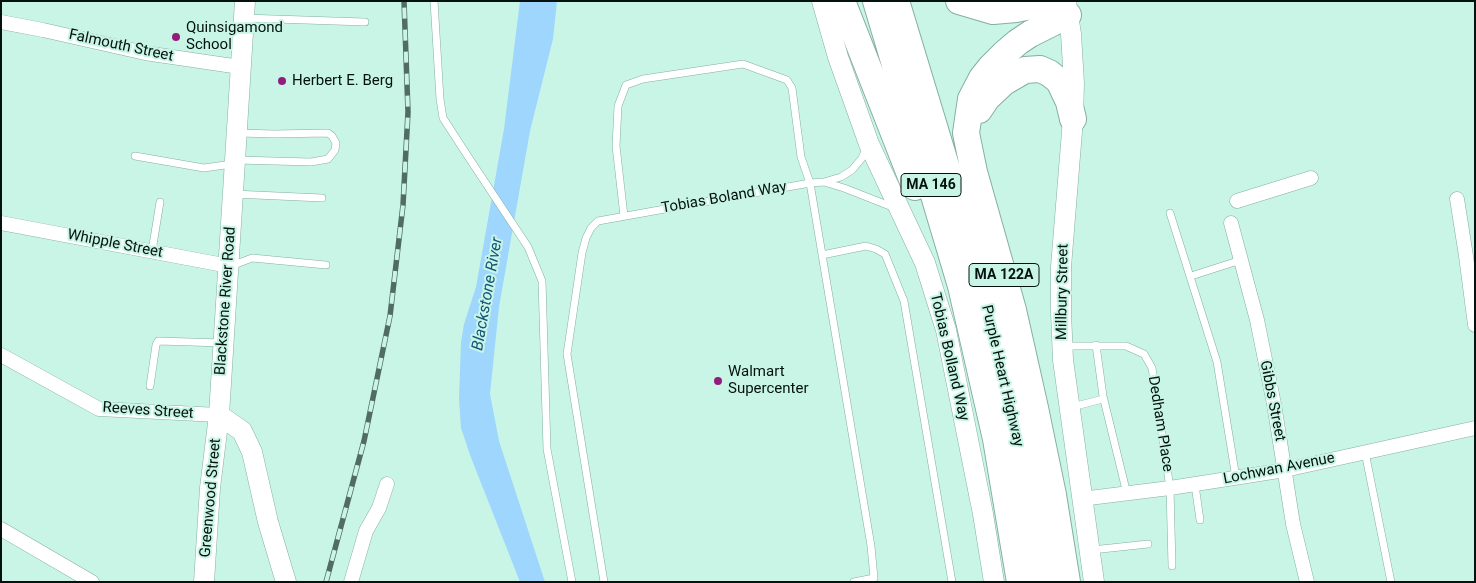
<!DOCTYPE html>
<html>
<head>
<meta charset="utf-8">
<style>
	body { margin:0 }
	#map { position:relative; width:1476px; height:583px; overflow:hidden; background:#c9f5e6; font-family:Roboto,sans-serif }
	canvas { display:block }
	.frame { position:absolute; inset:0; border:2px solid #03120e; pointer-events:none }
</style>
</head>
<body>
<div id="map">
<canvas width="1476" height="583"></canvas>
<div class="frame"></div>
</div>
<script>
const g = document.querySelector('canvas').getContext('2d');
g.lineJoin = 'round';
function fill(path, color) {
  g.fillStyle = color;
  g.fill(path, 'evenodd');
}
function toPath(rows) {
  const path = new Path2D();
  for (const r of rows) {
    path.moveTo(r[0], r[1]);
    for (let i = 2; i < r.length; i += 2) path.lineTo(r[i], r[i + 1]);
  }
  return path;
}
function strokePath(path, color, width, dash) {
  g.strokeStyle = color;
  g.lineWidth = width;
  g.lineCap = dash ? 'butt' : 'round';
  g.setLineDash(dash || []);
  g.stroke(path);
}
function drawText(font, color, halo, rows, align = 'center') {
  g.font = font + ' Roboto,sans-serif';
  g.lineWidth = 4;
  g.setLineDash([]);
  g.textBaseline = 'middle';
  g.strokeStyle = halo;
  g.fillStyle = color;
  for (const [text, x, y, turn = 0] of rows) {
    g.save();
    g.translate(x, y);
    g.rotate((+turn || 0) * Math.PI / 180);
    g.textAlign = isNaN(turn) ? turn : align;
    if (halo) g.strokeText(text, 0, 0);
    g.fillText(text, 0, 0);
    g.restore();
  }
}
const water = toPath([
	[520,1,557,1,553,39,530,131,499,307,490,394,499,441,545,582,520,582,470,455,461,428,459,399,461,342,464,324,476,287,504,129]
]);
const lane = toPath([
	[434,1,440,99,443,118,469,158,528,247,542,281,547,449,572,582],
	[244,18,365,22],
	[135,156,204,168,232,164],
	[237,160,311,162,328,159,335,150,336,143,332,136,328,133,274,134,239,133],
	[824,182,841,177,852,170,862,158,866,149],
	[233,194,322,198],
	[1170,213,1217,362,1236,478],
	[624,216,616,146,618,106,626,85,643,79,743,64,787,80,792,88,801,157,810,183,871,546,874,578,854,582],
	[152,251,160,202],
	[822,255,866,246,876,249,885,254,904,301,952,582],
	[231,266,252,258,326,265],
	[1191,276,1241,260],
	[1096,345,1103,396,1127,494],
	[1063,346,1126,346,1144,354,1152,368,1170,488,1172,566],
	[150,386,156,345,158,341,223,343],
	[1072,407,1103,399],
	[1365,452,1391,582],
	[1195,485,1200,520],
	[1092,550,1148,544],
	[604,582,567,354,582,253,586,238,591,228,598,221,810,183,824,182,844,188,895,208]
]);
const street = toPath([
	[1,22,43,30,145,53,240,67],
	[1457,199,1466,256,1475,325],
	[1237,201,1311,178],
	[1,223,229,266],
	[1231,223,1257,320,1274,404,1293,524,1307,582],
	[1,355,99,409,219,415],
	[1081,499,1170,488,1285,470,1475,428],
	[1,529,92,582],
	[351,582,366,531,379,508,387,484]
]);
const secondary = toPath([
	[822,1,838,57,869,144,925,263,946,330,983,514,994,582],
	[1066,2,1071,34,1074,83,1073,119,1061,267,1061,312,1063,360,1094,582],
	[219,415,242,431,252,452,268,522,286,582],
	[204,582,210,488,219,415,245,1]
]);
const highway = toPath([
	[842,1,915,187],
	[876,1,961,286,996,439,1020,582],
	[896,1,967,235,1007,386,1040,550,1045,582],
	[959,1,993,11,1016,9,1055,1],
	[979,110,987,98,1004,82,1025,70,1040,69,1049,73,1059,81,1069,102,1073,119],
	[1067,582,1053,495,1035,408,1013,310,974,172,966,133,971,99,982,78,990,68,1005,53,1018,42,1030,34,1068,15]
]);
const rail = toPath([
	[326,582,364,441,390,316,403,205,408,112,404,1]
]);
const markers = [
	[176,37,5,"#911d7c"],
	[282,81,5,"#911d7c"],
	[718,381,5,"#911d7c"]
];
const shields = [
	[931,185,60],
	[1004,275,70]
];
const shieldNames = [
	["MA 146",931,185],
	["MA 122A",1004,275]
];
const poiNames = [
	["Quinsigamond",186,28],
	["School",186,45],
	["Herbert E. Berg",292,81],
	["Walmart",728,372],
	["Supercenter",728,389]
];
const streetNames = [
	["Falmouth Street",121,46,12],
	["Tobias Boland Way",724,198,-10],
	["Whipple Street",115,244,11],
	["Millbury Street",1063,292,-89],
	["Blackstone River Road",226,301,-86],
	["Tobias Bolland Way",949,357,77],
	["Purple Heart Highway",1002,376,77],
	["Gibbs Street",1272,401,79],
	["Reeves Street",148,411,4],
	["Dedham Place",1160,424,81],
	["Lochwan Avenue",1279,469,-11],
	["Greenwood Street",211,498,-85]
];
const waterNames = [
	["Blackstone River",488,294,-80]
];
fill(water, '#9ed6fd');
strokePath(lane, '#85afa1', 8);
strokePath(street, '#85afa1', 15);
strokePath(secondary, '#85afa1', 21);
strokePath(highway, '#85afa1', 28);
strokePath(lane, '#fff', 7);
strokePath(street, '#fff', 14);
strokePath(secondary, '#fff', 20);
strokePath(highway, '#fff', 26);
strokePath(rail, '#516c63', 5.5);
strokePath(rail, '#c9f5e6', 4, [11]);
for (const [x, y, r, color] of markers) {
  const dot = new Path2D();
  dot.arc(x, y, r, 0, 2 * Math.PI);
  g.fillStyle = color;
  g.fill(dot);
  strokePath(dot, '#c9f5e6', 2);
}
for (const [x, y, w] of shields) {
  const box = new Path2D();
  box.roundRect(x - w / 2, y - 11.5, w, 23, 4);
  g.fillStyle = '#c9f5e6';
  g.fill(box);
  strokePath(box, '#03120e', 1);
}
drawText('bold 14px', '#03120e', null, shieldNames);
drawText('15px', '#03120e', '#c9f5e6', poiNames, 'left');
drawText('15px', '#03120e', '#c9f5e6', streetNames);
drawText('italic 16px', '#14567b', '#c9f5e6', waterNames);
</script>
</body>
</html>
